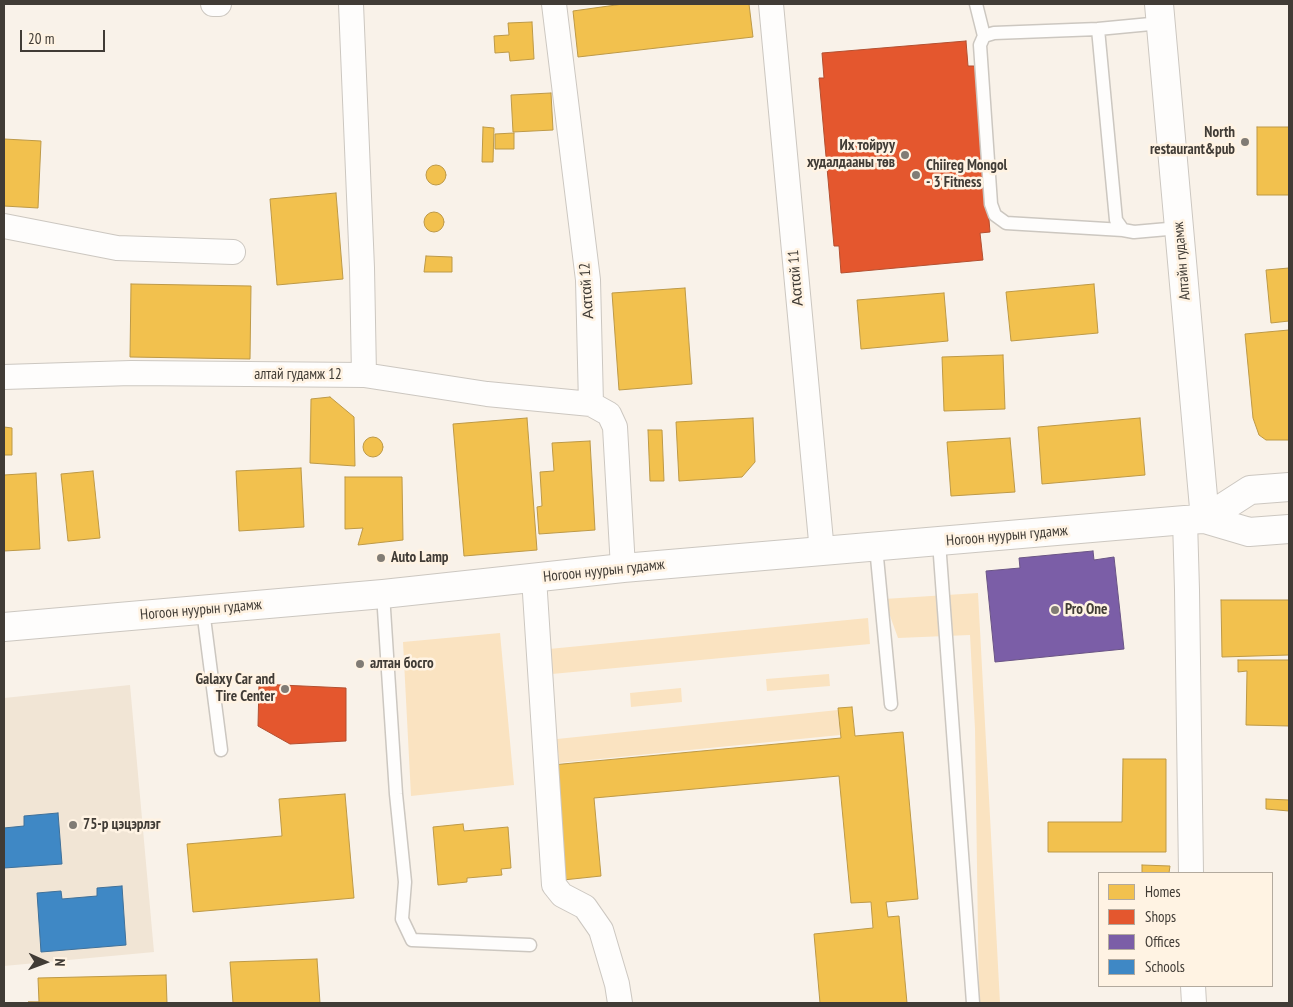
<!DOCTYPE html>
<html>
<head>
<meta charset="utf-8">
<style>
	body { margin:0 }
	#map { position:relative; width:1293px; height:1007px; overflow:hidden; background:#f9f2e9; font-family:"PT Sans Narrow",sans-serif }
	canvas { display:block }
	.frame { position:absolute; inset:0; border:5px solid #413c36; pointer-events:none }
	.legend { position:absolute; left:1098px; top:872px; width:175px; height:115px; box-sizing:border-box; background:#fff3e3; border:1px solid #b3aa9e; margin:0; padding:6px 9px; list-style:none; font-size:15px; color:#413c36 }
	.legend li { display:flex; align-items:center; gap:10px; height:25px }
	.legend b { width:25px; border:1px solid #b3aa9e }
	.north { position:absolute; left:20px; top:937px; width:50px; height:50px; -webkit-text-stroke:4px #fff3e3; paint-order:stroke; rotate:92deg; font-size:14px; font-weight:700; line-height:20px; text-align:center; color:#413c36 }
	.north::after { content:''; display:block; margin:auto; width:18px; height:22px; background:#413c36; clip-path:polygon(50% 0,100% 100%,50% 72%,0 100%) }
	.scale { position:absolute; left:20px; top:30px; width:85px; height:22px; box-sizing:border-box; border:2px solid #413c36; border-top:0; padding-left:6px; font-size:15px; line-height:18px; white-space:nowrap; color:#413c36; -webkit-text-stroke:4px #fff3e3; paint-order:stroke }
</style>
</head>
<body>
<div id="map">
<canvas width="1293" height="1007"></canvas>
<div class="frame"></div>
<ul class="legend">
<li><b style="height:14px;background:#f2c14e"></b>Homes</li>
<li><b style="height:14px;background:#e4572e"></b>Shops</li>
<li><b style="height:14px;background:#7b5ea7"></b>Offices</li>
<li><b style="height:14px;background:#3f88c5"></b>Schools</li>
</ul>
<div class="north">N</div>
<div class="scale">20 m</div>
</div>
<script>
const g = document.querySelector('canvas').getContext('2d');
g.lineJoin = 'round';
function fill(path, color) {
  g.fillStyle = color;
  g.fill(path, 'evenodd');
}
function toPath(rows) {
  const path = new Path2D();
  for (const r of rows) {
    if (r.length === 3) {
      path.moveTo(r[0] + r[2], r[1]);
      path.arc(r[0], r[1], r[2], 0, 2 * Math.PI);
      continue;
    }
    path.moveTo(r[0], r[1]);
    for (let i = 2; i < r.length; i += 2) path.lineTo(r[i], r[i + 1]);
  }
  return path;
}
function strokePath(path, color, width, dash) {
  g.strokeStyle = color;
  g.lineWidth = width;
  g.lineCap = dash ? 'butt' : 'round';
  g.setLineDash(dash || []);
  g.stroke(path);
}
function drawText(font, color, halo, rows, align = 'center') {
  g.font = font + ' "PT Sans Narrow",sans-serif';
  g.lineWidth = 5;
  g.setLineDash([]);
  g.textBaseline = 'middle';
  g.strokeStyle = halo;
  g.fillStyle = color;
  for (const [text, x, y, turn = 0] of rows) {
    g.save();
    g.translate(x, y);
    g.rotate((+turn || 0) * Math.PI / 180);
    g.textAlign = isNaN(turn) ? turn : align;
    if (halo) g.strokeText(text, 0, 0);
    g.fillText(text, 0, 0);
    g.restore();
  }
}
const built = toPath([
	[130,685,154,952,4,966,4,698]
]);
const green = toPath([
	[978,593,1000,1003,979,1003,975,729,970,635,898,638,884,599],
	[868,618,870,644,552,674,549,649],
	[500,633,514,785,411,796,403,642],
	[829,674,830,686,767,691,766,679],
	[681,688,682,702,631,707,630,693],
	[838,710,840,735,559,763,557,739]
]);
const homes = toPath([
	[623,4,749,4,753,37,578,57,573,11,623,4],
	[532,22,534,59,510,61,509,52,495,53,494,36,509,35,508,23,532,22],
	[551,93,553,130,513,132,511,95,551,93],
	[483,127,494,128,493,162,482,162,483,127],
	[1257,127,1289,127,1289,195,1257,195,1257,127],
	[514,133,514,149,495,149,495,134,514,133],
	[4,139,41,141,38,208,4,206,4,139],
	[436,175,10],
	[336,193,343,279,277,285,270,199,336,193],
	[434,222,10],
	[426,256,452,257,452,272,424,272,426,256],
	[1289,268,1289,321,1271,323,1266,270,1289,268],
	[131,284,251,286,250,359,130,357,131,284],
	[1094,284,1098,333,1011,341,1006,292,1094,284],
	[685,288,692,384,619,390,612,293,685,288],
	[944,293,948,341,861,349,857,300,944,293],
	[1289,330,1289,440,1266,440,1259,435,1253,418,1245,334,1289,330],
	[1003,355,1005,409,944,411,942,357,1003,355],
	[330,397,354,417,355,466,310,463,311,399,330,397],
	[527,418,537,550,464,556,453,424,527,418],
	[753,418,755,462,742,477,679,481,676,422,753,418],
	[1140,418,1145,475,1042,484,1038,427,1140,418],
	[4,427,12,428,12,455,4,455,4,427],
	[648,430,662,430,664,481,650,481,648,430],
	[373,447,10],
	[1010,438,1015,492,951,496,947,442,1010,438],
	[590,441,595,530,539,534,537,507,542,506,540,472,554,471,552,443,590,441],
	[301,468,304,527,239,531,236,471,301,468],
	[93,471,100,538,68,541,61,474,93,471],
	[36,473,40,549,4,551,4,475,36,473],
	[345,477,402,477,403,540,358,545,363,528,345,529,345,477],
	[1221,600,1289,600,1289,655,1222,657,1221,600],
	[1238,660,1289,660,1289,726,1246,725,1247,671,1238,672,1238,660],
	[852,707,855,736,903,732,918,899,886,902,888,917,899,916,907,1003,820,1003,814,934,873,928,871,902,851,903,839,776,594,798,601,876,563,880,552,765,841,738,838,708,852,707],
	[1123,759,1166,759,1166,852,1048,852,1048,822,1122,822,1123,759],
	[345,794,354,898,193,912,187,844,282,836,279,799,345,794],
	[1266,799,1289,800,1289,811,1266,809,1266,799],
	[463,824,464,831,508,827,511,868,501,869,502,875,467,878,467,882,438,885,433,827,463,824],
	[1142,865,1170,866,1169,873,1142,873,1142,865],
	[317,959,320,1003,233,1003,230,962,317,959],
	[166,975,167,1003,28,1002,39,1002,38,978,166,975]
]);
const shops = toPath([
	[966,41,968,66,976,66,990,232,980,233,983,260,841,273,839,246,834,246,819,78,824,78,822,53,966,41],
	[259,684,346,688,346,741,290,744,258,726,259,684]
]);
const offices = toPath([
	[1093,551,1094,560,1114,557,1124,649,995,662,986,571,1020,568,1019,558,1093,551]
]);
const schools = toPath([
	[58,813,62,864,4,868,4,828,24,826,24,816,58,813],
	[122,886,126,945,41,952,37,893,61,891,62,899,97,896,97,888,122,886]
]);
const lane = toPath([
	[976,4,984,36],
	[1161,23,1098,29,1116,220,1123,230,1134,232,1179,228],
	[1098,29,994,33,984,36,980,45,991,204,995,215,1006,223,1123,230],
	[939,542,973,1003],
	[876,547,891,704],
	[383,594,396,794,405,882,402,919,412,940,530,945],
	[203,610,221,750]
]);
const street = toPath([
	[213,4,219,4],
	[351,4,362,268,364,375],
	[554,4,588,280,591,404,609,414,615,427,623,568],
	[771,4,822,552],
	[4,226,117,248,233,252],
	[4,377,131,373,364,375,487,394,591,404],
	[1185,520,1187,590,1191,873],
	[534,578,554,885,562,895,585,907,601,930,617,984,620,1003],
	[1193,986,1194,1003]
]);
const secondary = toPath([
	[1159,4,1205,519],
	[1205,519,1250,490,1289,487],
	[4,627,383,594,623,568,1185,520,1205,519,1249,532,1289,529]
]);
const markers = [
	[1245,142,5,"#817c75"],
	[905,155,5,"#817c75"],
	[916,175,5,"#817c75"],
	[381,558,5,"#817c75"],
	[1055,610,5,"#817c75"],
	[360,664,5,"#817c75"],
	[285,689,5,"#817c75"],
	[73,825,5,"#817c75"]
];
const poiNames = [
	["North",1235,133,"right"],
	["restaurant&pub",1235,150,"right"],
	["Их тойруу",895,146,"right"],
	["худалдааны төв",895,163,"right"],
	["Chiireg Mongol",926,166],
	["- 3 Fitness",926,183],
	["Auto Lamp",391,558],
	["Pro One",1065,610],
	["алтан босго",370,664],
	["Galaxy Car and",275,680,"right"],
	["Tire Center",275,697,"right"],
	["75-р цэцэрлэг",83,825]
];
const streetNames = [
	["Алтайн гудамж",1182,261,-95],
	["Ααταй 11",796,278,-95],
	["Ααταй 12",587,291,-94],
	["алтай гудамж 12",298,375],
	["Ногоон нуурын гудамж",1007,536,-5],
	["Ногоон нуурын гудамж",604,571,-6],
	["Ногоон нуурын гудамж",201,610,-5]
];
fill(built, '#f1e5d5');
fill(green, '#fae3c1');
fill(homes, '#f2c14e');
strokePath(homes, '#bd9947', 1);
fill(shops, '#e4572e');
strokePath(shops, '#b34f30', 1);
fill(offices, '#7b5ea7');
strokePath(offices, '#6a5485', 1);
fill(schools, '#3f88c5');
strokePath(schools, '#40719a', 1);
strokePath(lane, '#ccc7c0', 15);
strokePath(street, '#ccc7c0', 26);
strokePath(secondary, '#ccc7c0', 30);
strokePath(lane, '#fefdfc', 12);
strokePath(street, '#fefdfc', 24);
strokePath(secondary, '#fefdfc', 28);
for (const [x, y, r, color] of markers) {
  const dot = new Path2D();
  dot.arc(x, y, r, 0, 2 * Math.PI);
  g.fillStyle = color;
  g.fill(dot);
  strokePath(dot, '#fff3e3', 2);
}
drawText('bold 15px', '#413c36', '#fff3e3', poiNames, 'left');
drawText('15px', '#413c36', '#fff3e3', streetNames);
</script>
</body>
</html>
